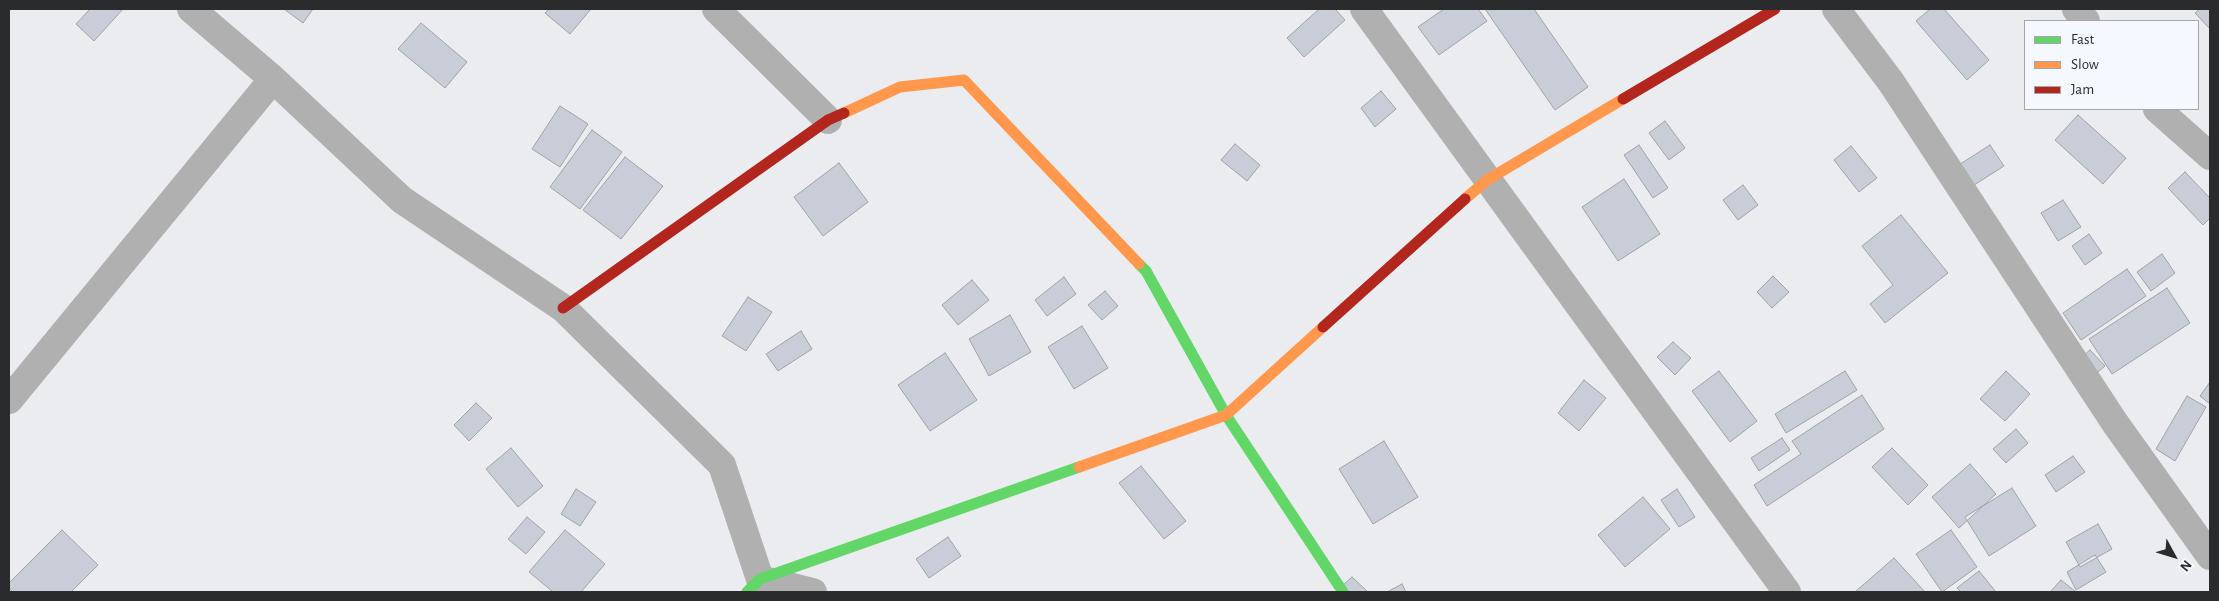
<!DOCTYPE html>
<html>
<head>
<meta charset="utf-8">
<style>
	body { margin:0 }
	#map { position:relative; width:2219px; height:601px; overflow:hidden; background:#eaecef; font-family:"Alegreya Sans",sans-serif }
	canvas { display:block }
	.frame { position:absolute; inset:0; border:10px solid #2a2b2d; pointer-events:none }
	.legend { position:absolute; left:2024px; top:20px; width:175px; height:90px; box-sizing:border-box; background:#f6f8ff; border:1px solid #a4a6ab; margin:0; padding:6px 9px; list-style:none; font-size:15px; color:#2a2b2d }
	.legend li { display:flex; align-items:center; gap:10px; height:25px }
	.legend b { width:25px; border:1px solid #a4a6ab }
	.north { position:absolute; left:2149px; top:531px; width:50px; height:50px; -webkit-text-stroke:4px #f6f8ff; paint-order:stroke; rotate:129deg; font-size:14px; font-weight:700; line-height:20px; text-align:center; color:#2a2b2d }
	.north::after { content:''; display:block; margin:auto; width:18px; height:22px; background:#2a2b2d; clip-path:polygon(50% 0,100% 100%,50% 72%,0 100%) }
</style>
</head>
<body>
<div id="map">
<canvas width="2219" height="601"></canvas>
<div class="frame"></div>
<ul class="legend">
<li><b style="height:6px;background:#63d668"></b>Fast</li>
<li><b style="height:6px;background:#ff974d"></b>Slow</li>
<li><b style="height:6px;background:#b3261e"></b>Jam</li>
</ul>
<div class="north">N</div>
</div>
<script>
const g = document.querySelector('canvas').getContext('2d');
g.lineJoin = 'round';
function fill(path, color) {
  g.fillStyle = color;
  g.fill(path, 'evenodd');
}
function toPath(rows) {
  const path = new Path2D();
  for (const r of rows) {
    path.moveTo(r[0], r[1]);
    for (let i = 2; i < r.length; i += 2) path.lineTo(r[i], r[i + 1]);
  }
  return path;
}
function strokePath(path, color, width, dash) {
  g.strokeStyle = color;
  g.lineWidth = width;
  g.lineCap = dash ? 'butt' : 'round';
  g.setLineDash(dash || []);
  g.stroke(path);
}
const building = toPath([
	[90,9,123,9,94,41,76,24,90,9],
	[284,9,313,9,303,23,284,9],
	[549,9,591,9,570,34,545,13,549,9],
	[1319,9,1335,9,1345,20,1304,57,1287,38,1319,9],
	[1444,9,1478,9,1487,21,1439,55,1418,27,1444,9],
	[1485,9,1534,9,1588,87,1555,110,1485,9],
	[1930,9,1944,9,1989,60,1967,80,1916,21,1930,9],
	[2200,9,2210,9,2210,29,2195,13,2200,9],
	[421,23,467,62,445,88,398,49,421,23],
	[1381,91,1396,109,1375,127,1361,108,1381,91],
	[560,106,588,124,560,167,532,149,560,106],
	[2078,115,2126,158,2103,184,2055,140,2078,115],
	[1665,121,1685,148,1669,160,1649,133,1665,121],
	[592,130,622,152,580,209,550,187,592,130],
	[1235,144,1260,165,1247,181,1221,160,1235,144],
	[1639,145,1668,188,1653,198,1624,155,1639,145],
	[1990,145,2004,166,1971,187,1943,175,1990,145],
	[1851,146,1877,178,1859,192,1834,160,1851,146],
	[625,157,663,186,621,239,583,210,625,157],
	[839,163,868,202,823,236,794,197,839,163],
	[2185,172,2210,198,2210,218,2203,225,2168,188,2185,172],
	[1624,179,1660,234,1618,261,1582,207,1624,179],
	[1743,185,1758,205,1738,220,1723,200,1743,185],
	[2063,200,2081,227,2058,241,2041,213,2063,200],
	[1901,215,1948,273,1885,323,1870,304,1893,285,1862,246,1901,215],
	[2089,234,2102,253,2085,265,2072,246,2089,234],
	[2162,254,2175,273,2151,291,2137,272,2162,254],
	[2127,269,2146,296,2081,340,2063,313,2127,269],
	[1773,276,1789,292,1772,308,1757,292,1773,276],
	[1064,277,1076,294,1047,316,1035,300,1064,277],
	[972,280,989,300,958,325,942,305,972,280],
	[2167,288,2190,323,2112,374,2089,339,2167,288],
	[1105,291,1118,306,1102,320,1088,305,1105,291],
	[748,297,772,312,746,351,722,336,748,297],
	[1010,315,1031,352,989,376,969,339,1010,315],
	[1082,326,1108,368,1074,389,1048,347,1082,326],
	[801,331,812,349,778,371,766,354,801,331],
	[1673,342,1691,358,1675,375,1657,357,1673,342],
	[2090,350,2105,366,2088,380,2074,364,2090,350],
	[945,353,977,400,930,431,898,385,945,353],
	[1719,371,1757,421,1730,442,1692,391,1719,371],
	[1845,371,1857,390,1786,433,1775,414,1845,371],
	[2006,371,2030,394,2005,421,1980,399,2006,371],
	[1584,380,1606,398,1579,431,1558,413,1584,380],
	[2210,382,2210,404,2200,396,2210,382],
	[1862,395,1884,429,1767,506,1754,485,1801,454,1792,441,1862,395],
	[2187,396,2206,407,2175,461,2156,449,2187,396],
	[476,403,492,418,469,441,454,425,476,403],
	[2016,429,2028,443,2006,463,1993,449,2016,429],
	[1782,438,1790,450,1759,471,1751,458,1782,438],
	[1384,441,1418,497,1373,524,1339,469,1384,441],
	[511,448,543,486,518,507,486,469,511,448],
	[1892,448,1928,485,1908,505,1872,467,1892,448],
	[2073,456,2085,472,2056,492,2045,475,2073,456],
	[1970,464,1996,494,1959,528,1932,497,1970,464],
	[1141,466,1186,521,1164,539,1119,483,1141,466],
	[2012,488,2036,526,1989,556,1965,517,2012,488],
	[576,489,596,502,580,526,561,514,576,489],
	[1677,489,1695,517,1679,527,1661,500,1677,489],
	[1643,497,1670,529,1625,567,1598,535,1643,497],
	[527,517,545,532,526,554,508,539,527,517],
	[2098,524,2112,549,2080,567,2066,542,2098,524],
	[62,530,98,565,71,592,13,592,9,588,9,583,62,530],
	[565,530,605,564,581,592,553,592,529,572,565,530],
	[1951,530,1977,567,1942,592,1916,554,1951,530],
	[948,537,961,556,929,578,916,559,948,537],
	[2095,555,2106,572,2076,590,2067,572,2095,555],
	[1894,558,1925,592,1855,592,1894,558],
	[1979,571,1996,592,1961,592,1957,588,1979,571],
	[1352,577,1368,592,1346,592,1341,587,1352,577],
	[2061,580,2076,592,2050,592,2061,580],
	[1402,584,1406,592,1387,592,1402,584]
]);
const street = toPath([
	[191,9,273,79,402,200,563,308,722,465,760,579,813,592],
	[716,9,828,120],
	[1364,9,1787,592],
	[1836,9,1891,82,2115,423,2210,556],
	[2076,9,2086,21],
	[2157,109,2210,156],
	[9,400,273,79]
]);
const fast = toPath([
	[1139,264,1146,271,1226,415,1343,592],
	[747,592,760,579,1079,467]
]);
const slow = toPath([
	[844,113,900,87,964,80,1139,264],
	[1465,199,1487,180,1623,99],
	[1079,467,1226,415,1323,327]
]);
const jam = toPath([
	[1623,99,1775,9],
	[563,308,828,120,844,113],
	[1323,327,1465,199]
]);
fill(building, '#c9cdd7');
strokePath(building, '#a0a2a4', 1);
strokePath(street, '#b0b0b0', 28);
strokePath(fast, '#63d668', 11);
strokePath(slow, '#ff974d', 11);
strokePath(jam, '#b3261e', 11);
</script>
</body>
</html>
